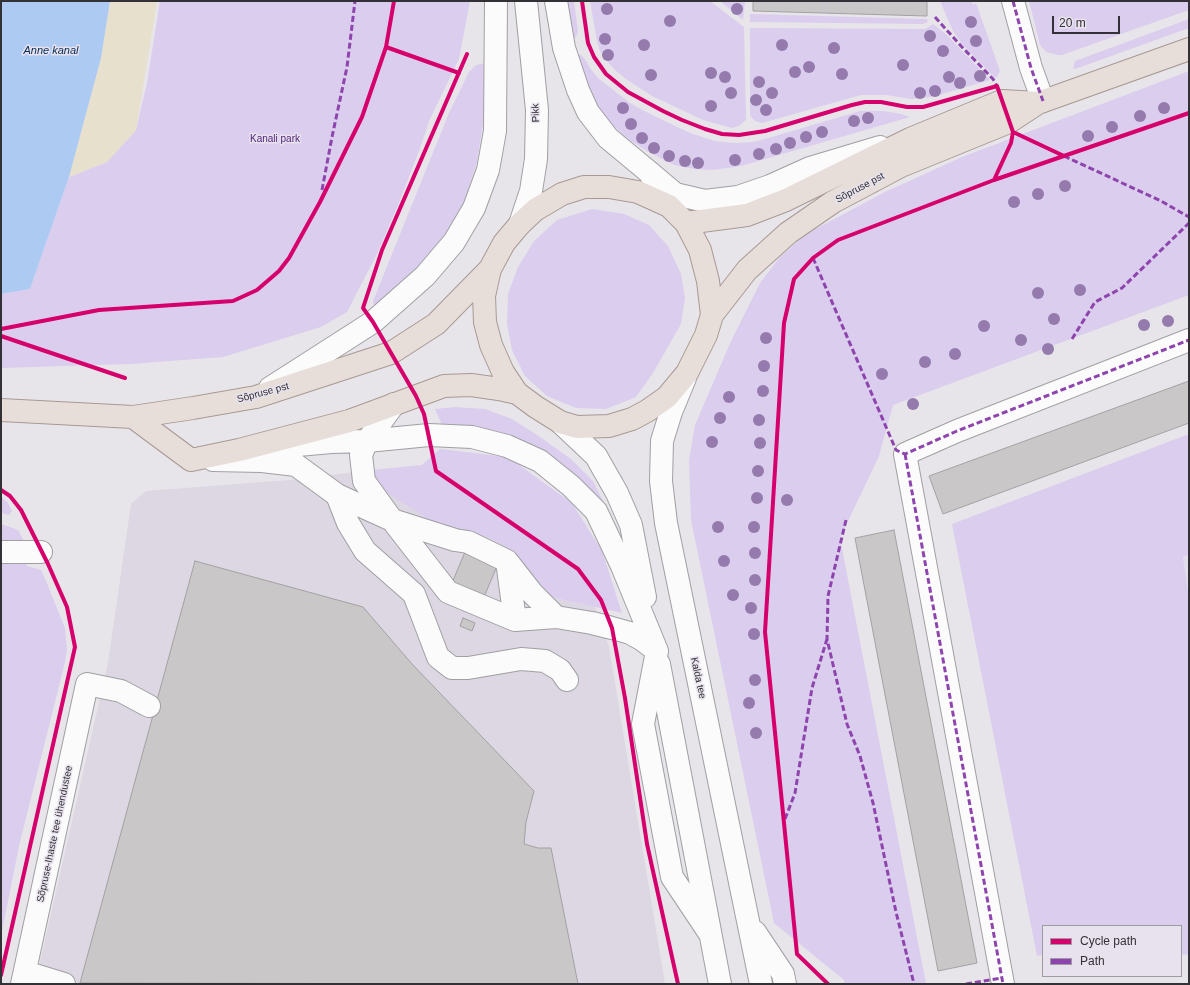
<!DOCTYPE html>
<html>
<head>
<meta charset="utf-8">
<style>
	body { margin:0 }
	#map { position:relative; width:1190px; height:985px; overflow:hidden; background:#e7e5ea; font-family:Arial,sans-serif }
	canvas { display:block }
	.frame { position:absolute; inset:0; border:2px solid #333135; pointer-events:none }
	.legend { position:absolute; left:1042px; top:925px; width:140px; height:52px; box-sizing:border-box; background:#e7e2ed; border:1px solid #9f9ba3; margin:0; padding:5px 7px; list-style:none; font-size:12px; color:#333135 }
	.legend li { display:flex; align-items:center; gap:8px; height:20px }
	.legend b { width:20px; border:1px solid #9f9ba3 }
	.scale { position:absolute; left:1052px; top:16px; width:68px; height:18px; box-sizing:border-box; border:2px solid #333135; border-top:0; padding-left:5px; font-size:12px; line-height:14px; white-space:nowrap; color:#333135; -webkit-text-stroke:3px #e7e2ed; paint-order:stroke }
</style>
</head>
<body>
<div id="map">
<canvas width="1190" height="985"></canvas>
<div class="frame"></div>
<ul class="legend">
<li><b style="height:5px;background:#d6006c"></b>Cycle path</li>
<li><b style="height:5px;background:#8e44ad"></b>Path</li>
</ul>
<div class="scale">20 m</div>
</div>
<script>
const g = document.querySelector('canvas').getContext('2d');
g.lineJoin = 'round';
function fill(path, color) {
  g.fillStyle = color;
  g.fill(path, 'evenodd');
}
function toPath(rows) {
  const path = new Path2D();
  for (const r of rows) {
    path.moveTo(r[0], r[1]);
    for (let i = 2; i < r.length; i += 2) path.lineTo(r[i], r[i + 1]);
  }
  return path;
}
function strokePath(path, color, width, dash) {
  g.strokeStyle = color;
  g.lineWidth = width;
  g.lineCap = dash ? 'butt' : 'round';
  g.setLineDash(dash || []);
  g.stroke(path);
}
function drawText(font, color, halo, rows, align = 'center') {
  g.font = font + ' Arial,sans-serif';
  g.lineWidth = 3;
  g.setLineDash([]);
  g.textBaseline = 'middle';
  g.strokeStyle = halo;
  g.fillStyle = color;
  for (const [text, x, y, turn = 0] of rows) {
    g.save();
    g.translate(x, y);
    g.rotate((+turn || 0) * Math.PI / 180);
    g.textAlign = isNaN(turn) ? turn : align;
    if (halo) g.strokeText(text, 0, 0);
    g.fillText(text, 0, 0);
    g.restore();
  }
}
const built = toPath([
	[372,470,442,528,490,538,514,553,551,597,595,607,609,647,665,984,35,984,108,663,131,504,146,491,289,480]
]);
const education = toPath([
	[1189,554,1189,598,1183,557]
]);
const green = toPath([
	[160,1,470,1,459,59,430,119,419,151,398,205,377,254,347,312,321,327,223,357,130,364,1,368,1,294,30,289,69,177,107,162,136,130,147,83],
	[563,1,574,1,578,32,576,37,573,38],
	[590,1,710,1,744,27,746,120,739,126,732,128,703,120,652,96,626,79,615,70,606,60,600,51,597,41],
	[720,1,745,1,743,20],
	[940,1,972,1,973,5,976,3,1000,71,997,77,995,78,962,44,953,31],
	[1029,1,1189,1,1189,10,1062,55,1058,55,1046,52,1040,45],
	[750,14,926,19,929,21,923,24,750,22],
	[1189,19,1189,28,1078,68,1073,69,1075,61],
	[933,24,946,34,990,80,932,97,911,99,886,95,861,95,762,123,755,121,751,117,750,114,750,28,925,29],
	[576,54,581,55,585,59,590,68,598,78,630,103,646,112,690,133,715,141,734,143,753,142,765,139,860,111,884,111,901,114,910,117,741,166,713,170,694,169,674,165,647,151,628,139,617,129,609,122,591,98],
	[485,63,485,112,477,162,463,205,445,238,424,263,375,310,373,301,449,113,469,72,476,65],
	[1189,71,1189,295,893,405,879,456,840,538,926,984,844,984,844,980,774,923,691,520,689,460,695,425,731,341,760,283,780,257,806,234,885,192,962,157],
	[592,209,624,214,649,225,668,246,681,274,685,298,681,324,653,373,636,397,606,409,576,408,547,396,525,376,512,350,507,324,508,294,518,267,534,241,557,220],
	[455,407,485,409,512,419,540,437,571,459,593,481,608,511,564,465,535,447,504,435,442,425,435,409],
	[1189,434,1189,554,1183,557,1189,598,1189,954,1181,955,1181,926,1043,926,1043,955,1037,956,952,524],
	[440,449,508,457,572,503,602,551,622,613,551,597,514,553,490,538,442,528,375,485,372,470,422,465],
	[1,496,8,503,12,511,9,515,1,513],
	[1,524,18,530,26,545,21,552,27,566,41,570,44,576,65,628,67,650,65,662,19,846,1,936]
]);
const sand = toPath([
	[110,1,157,1,136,130,107,162,69,177,101,58]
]);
const water = toPath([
	[1,1,110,1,101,58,69,177,30,289,1,294]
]);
const building = toPath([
	[753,1,927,1,927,16,753,11,753,1],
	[1189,381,1189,423,943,514,929,476,1189,381],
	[894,530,977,963,938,971,855,538,894,530],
	[468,545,500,559,481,604,449,590,468,545],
	[195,561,363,607,412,664,534,791,526,822,524,844,538,848,551,848,578,984,80,983,195,561],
	[463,618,475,623,472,631,460,626,463,618]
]);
const minor = toPath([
	[556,1,564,48,578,90,588,112,608,138,649,172,656,184],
	[1013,1,1031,68,1043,101],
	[649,172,675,194,705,201,738,197,770,186,810,168,880,147],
	[520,224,531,191,536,159,537,110,526,1],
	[685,378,671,412,662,441,661,481,666,523,761,984],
	[270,388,373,322,425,276,454,242,474,208,488,170,495,131,496,1],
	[394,404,367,441,361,455,364,481,392,520,455,540,468,542,507,561,532,593,556,617],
	[560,422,596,456,617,493,631,525,645,597],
	[276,447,331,442,367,441,429,435,472,437,507,446,540,461,571,486,596,511,622,566,657,651,643,724,672,877,710,934],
	[213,460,262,461,296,465,337,495,392,520,448,592,515,620,556,617,592,623,612,628,630,633,641,639,657,651],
	[337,495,348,523,365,551,414,594,438,657,452,668,468,668,521,659,545,661,560,670,567,680],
	[1,552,41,552],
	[507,561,515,620],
	[659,664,720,984],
	[755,932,783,974,785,984],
	[25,972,64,984],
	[22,984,87,684,121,691,149,706],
	[1003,984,905,454,957,431,1189,340]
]);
const major = toPath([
	[584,187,609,187,638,192,669,206,686,223,700,250,708,281,712,315,706,335,687,373,667,397,647,411,632,419,609,426,577,427,560,422,536,407,517,393,503,372,491,345,485,322,484,296,490,269,504,243,520,224,535,210,562,194,584,187],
	[686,223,747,215,786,200,910,139,1002,101,1038,103],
	[712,315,747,270,788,233,833,202,901,166,1009,122,1038,103,1189,49],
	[1,410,133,417,193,408,256,397,391,353,436,324,490,269],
	[133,417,191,460,239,450,349,421,444,386,471,385,499,389,517,393]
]);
const quiet = toPath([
	[1013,1,1031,68,1043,101],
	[935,17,961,46,993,79,997,86],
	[1064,156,1161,201,1189,217],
	[322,190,332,137,347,67,355,1],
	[813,258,896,450,905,454,957,431,1189,340],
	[1072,339,1095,302,1122,288,1189,223],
	[905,454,1003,984],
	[846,520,828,596,827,639,847,724,860,756,873,803,896,912,914,984],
	[785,819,795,793,812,688,827,639],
	[966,984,1002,978]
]);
const cycleway = toPath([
	[582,1,588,43,594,57,606,74,628,92,663,111,682,120,705,129,722,134,739,135,765,131,852,105,865,102,881,102,907,107,923,107,997,86,1013,132,1011,143,994,180],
	[386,47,459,73],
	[467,54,382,250,363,308,373,322,416,396,424,414,436,471,578,569,601,600,612,628,625,698,647,844,678,984],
	[1013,132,1064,156],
	[1,329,99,310,233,301,257,290,279,271,289,258,320,202,362,117,386,47,394,1],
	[1,336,125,378],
	[1,490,10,496,21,510,48,564,67,607,75,647,1,975],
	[828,984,797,954,765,632,784,323,794,279,813,258,838,240,994,180,1189,113]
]);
const trees = [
	[607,9],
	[737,9],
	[670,21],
	[971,22],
	[930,36],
	[605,39],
	[976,41],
	[644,45],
	[782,45],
	[834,48],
	[943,51],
	[608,55],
	[903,65],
	[809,67],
	[795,72],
	[711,73],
	[842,74],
	[651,75],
	[980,76],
	[725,77],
	[949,77],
	[759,82],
	[960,83],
	[935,91],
	[731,93],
	[772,93],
	[920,93],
	[756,100],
	[711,106],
	[623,108],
	[1164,108],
	[766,110],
	[1140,116],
	[868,118],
	[854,121],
	[631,124],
	[1112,127],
	[822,132],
	[1088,136],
	[806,137],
	[642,138],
	[790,143],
	[654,148],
	[776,149],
	[759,154],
	[669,156],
	[735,160],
	[685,161],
	[698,163],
	[1065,186],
	[1038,194],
	[1014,202],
	[1080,290],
	[1038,293],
	[1054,319],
	[1168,321],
	[1144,325],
	[984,326],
	[766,338],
	[1021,340],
	[1048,349],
	[955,354],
	[925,362],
	[764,366],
	[882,374],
	[763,391],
	[729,397],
	[913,404],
	[720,418],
	[759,420],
	[712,442],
	[760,443],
	[758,471],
	[757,498],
	[787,500],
	[718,527],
	[754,527],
	[755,553],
	[724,561],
	[755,580],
	[733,595],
	[751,608],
	[754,634],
	[755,680],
	[749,703],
	[756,733]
];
const streetNames = [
	["Pikk",536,113,-92],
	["Sõpruse pst",860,188,-28],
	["Sõpruse pst",263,393,-15],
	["Kalda tee",698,678,78],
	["Sõpruse-Ihaste tee ühendustee",55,834,-78]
];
const parkNames = [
	["Kanali park",275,139]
];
const waterNames = [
	["Anne kanal",51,51]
];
fill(built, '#dcd7e2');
fill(education, '#e2ddeb');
fill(green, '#dbcdee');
fill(sand, '#e6e0cd');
fill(water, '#adcaf2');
fill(building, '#cac7c8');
strokePath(building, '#a4a1a2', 1);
strokePath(minor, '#a09fa2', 24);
strokePath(major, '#a89993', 24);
strokePath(minor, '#fbfbfc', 22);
strokePath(major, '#e7deda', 22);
strokePath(quiet, '#8e44ad', 3, [6, 3]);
strokePath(cycleway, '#d6006c', 4);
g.fillStyle = '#947aad';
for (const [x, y] of trees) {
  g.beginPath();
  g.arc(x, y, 6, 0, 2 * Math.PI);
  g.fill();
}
drawText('10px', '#333135', '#e7e2ed', streetNames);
drawText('10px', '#51227b', '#e7e2ed', parkNames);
drawText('italic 11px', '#082c56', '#e7e2ed', waterNames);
</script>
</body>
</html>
